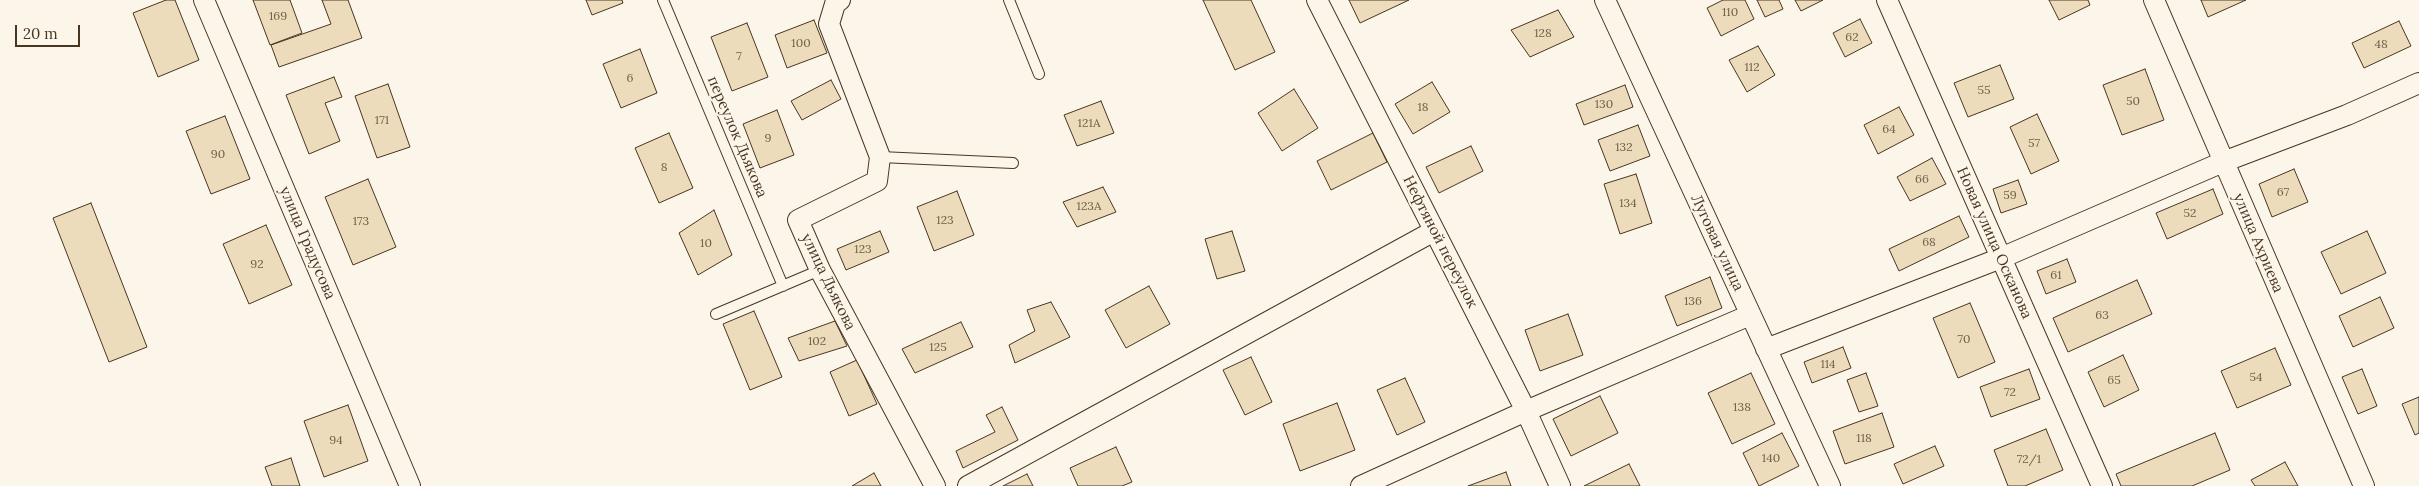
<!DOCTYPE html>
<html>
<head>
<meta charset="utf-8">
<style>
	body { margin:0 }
	#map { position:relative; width:2419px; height:486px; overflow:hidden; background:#fbf6e9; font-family:Lora,serif }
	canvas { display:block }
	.scale { position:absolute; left:15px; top:25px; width:65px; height:22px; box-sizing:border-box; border:2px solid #4a3520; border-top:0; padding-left:6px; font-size:15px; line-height:18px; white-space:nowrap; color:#4a3520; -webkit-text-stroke:4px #fbf6e9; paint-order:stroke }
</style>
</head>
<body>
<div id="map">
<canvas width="2419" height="486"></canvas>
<div class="scale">20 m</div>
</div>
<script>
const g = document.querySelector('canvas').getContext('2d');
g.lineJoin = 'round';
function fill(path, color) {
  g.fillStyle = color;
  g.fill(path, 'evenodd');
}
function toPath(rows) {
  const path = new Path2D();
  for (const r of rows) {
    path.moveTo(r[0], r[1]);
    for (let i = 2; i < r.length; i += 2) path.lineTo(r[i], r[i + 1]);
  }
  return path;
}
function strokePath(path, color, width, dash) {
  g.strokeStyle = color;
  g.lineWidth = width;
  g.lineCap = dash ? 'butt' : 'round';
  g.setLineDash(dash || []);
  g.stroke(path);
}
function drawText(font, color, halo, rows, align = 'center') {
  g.font = font + ' Lora,serif';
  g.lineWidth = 4;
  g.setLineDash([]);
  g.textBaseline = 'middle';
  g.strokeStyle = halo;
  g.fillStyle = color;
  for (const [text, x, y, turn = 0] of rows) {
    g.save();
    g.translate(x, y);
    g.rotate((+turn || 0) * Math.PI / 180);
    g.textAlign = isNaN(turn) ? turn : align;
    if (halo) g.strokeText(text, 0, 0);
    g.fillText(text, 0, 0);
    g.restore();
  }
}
const building = toPath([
	[166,0,175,0,199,60,158,77,133,13,166,0],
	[253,0,290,0,302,33,270,45,253,0],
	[322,0,348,0,362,38,279,67,271,45,331,24,322,0],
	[586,0,622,0,623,3,592,15,586,0],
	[1203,0,1251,0,1275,52,1235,70,1203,0],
	[1349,0,1409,0,1360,23,1349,0],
	[1723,0,1745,0,1754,19,1721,36,1707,8,1723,0],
	[1757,0,1779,0,1783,9,1765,17,1757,0],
	[1795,0,1823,0,1801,11,1795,0],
	[2049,0,2088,0,2090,5,2059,20,2049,0],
	[2201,0,2246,0,2208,17,2201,0],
	[1558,10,1574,37,1530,57,1511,30,1558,10],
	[1860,19,1872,43,1845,57,1833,33,1860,19],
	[814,20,827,53,787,68,775,35,814,20],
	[2399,21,2411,46,2364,68,2352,43,2399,21],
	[747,23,768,77,732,91,711,37,747,23],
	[1758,46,1775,75,1747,92,1729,60,1758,46],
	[640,49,657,93,621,108,603,64,640,49],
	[2000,65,2014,99,1968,117,1954,83,2000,65],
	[2145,69,2164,120,2122,135,2103,85,2145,69],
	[334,77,342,97,325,103,340,141,309,154,286,95,334,77],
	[831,80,841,99,802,120,791,101,831,80],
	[1432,82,1450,112,1413,134,1395,104,1432,82],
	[388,84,410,147,377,158,355,96,388,84],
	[1625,85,1633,107,1584,125,1576,104,1625,85],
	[1294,89,1318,128,1282,151,1258,113,1294,89],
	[1101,101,1114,133,1077,146,1064,115,1101,101],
	[1899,107,1914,135,1878,154,1864,125,1899,107],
	[777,110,794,155,760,168,743,124,777,110],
	[2037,114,2059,161,2031,174,2010,127,2037,114],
	[225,116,250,179,211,194,186,131,225,116],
	[1638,125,1650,156,1610,171,1598,140,1638,125],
	[669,133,693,188,659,203,635,148,669,133],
	[1373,133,1387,162,1331,190,1317,161,1373,133],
	[1471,146,1483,171,1439,193,1426,167,1471,146],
	[1932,158,1946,184,1910,201,1897,177,1932,158],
	[2294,169,2308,202,2272,217,2259,184,2294,169],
	[1636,174,1652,223,1620,234,1604,184,1636,174],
	[368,179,396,247,353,265,325,197,368,179],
	[2018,180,2027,204,2001,213,1993,189,2018,180],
	[1103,187,1116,212,1077,227,1063,202,1103,187],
	[2213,189,2223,214,2167,239,2156,213,2213,189],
	[957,191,974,235,934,251,917,207,957,191],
	[91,203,147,347,109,362,53,218,91,203],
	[714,210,732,255,698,275,679,233,714,210],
	[1959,216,1969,237,1899,271,1889,249,1959,216],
	[266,225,292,285,249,304,223,244,266,225],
	[880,231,889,252,846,270,837,249,880,231],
	[1232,231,1245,271,1217,279,1205,239,1232,231],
	[2367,231,2386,273,2341,294,2321,252,2367,231],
	[2067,259,2076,282,2046,294,2037,271,2067,259],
	[1710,277,1722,308,1677,326,1665,296,1710,277],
	[2137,280,2152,314,2068,352,2053,318,2137,280],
	[1149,286,1170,324,1126,348,1105,310,1149,286],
	[2380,297,2394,328,2353,347,2339,316,2380,297],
	[1051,302,1070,337,1015,363,1009,345,1035,331,1027,310,1051,302],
	[1970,303,1995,362,1958,378,1933,318,1970,303],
	[754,311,782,377,750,390,723,324,754,311],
	[1568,314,1583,355,1540,371,1525,330,1568,314],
	[835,321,847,346,799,361,788,338,835,321],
	[961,322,973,347,915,373,902,349,961,322],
	[1843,347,1851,368,1812,383,1804,362,1843,347],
	[2275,348,2291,385,2237,408,2221,371,2275,348],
	[2123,355,2139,390,2104,407,2088,372,2123,355],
	[1251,357,1272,402,1245,415,1223,370,1251,357],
	[857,360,877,404,849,416,830,372,857,360],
	[2029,369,2040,399,1991,417,1980,387,2029,369],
	[2362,369,2377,406,2358,414,2342,377,2362,369],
	[1751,373,1775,424,1732,444,1708,393,1751,373],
	[1866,373,1878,406,1859,412,1847,380,1866,373],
	[1405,378,1425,422,1397,435,1377,390,1405,378],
	[1600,396,1618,433,1571,456,1553,419,1600,396],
	[2419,397,2419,433,2415,435,2402,404,2419,397],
	[1337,403,1355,450,1300,471,1283,424,1337,403],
	[348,405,368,461,324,477,304,421,348,405],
	[1002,407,1018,440,963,468,956,451,995,432,986,415,1002,407],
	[1882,413,1894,447,1845,464,1833,431,1882,413],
	[2046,429,2063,470,2025,486,2008,486,1994,450,2046,429],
	[1782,433,1799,466,1759,486,1743,453,1782,433],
	[2215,433,2230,470,2192,486,2121,486,2116,474,2215,433],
	[1935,446,1944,466,1903,484,1894,464,1935,446],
	[1116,447,1132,482,1122,486,1078,486,1070,468,1116,447],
	[291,458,300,486,272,486,265,467,291,458],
	[2285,462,2298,486,2255,486,2251,480,2285,462],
	[1629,464,1640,486,1584,486,1629,464],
	[1506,472,1511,486,1468,486,1506,472],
	[874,473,881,486,852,486,874,473],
	[1027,474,1033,486,1003,486,1027,474]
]);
const lane = toPath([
	[663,0,783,286],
	[1009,0,1039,74],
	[880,157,1013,163],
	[716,314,820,270]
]);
const street = toPath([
	[204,0,410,486],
	[840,0,835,4,829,24,880,157,877,181,798,220,820,270,935,486],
	[1317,0,1526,411,1560,486],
	[1605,0,1830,486],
	[1887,0,2102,486],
	[2154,0,2364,486],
	[1766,349,2001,258,2223,162,2347,115,2419,83],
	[968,486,1434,231],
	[1361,486,1526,411,1750,315]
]);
const numberNames = [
	["110",1730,13],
	["169",278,17],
	["128",1543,34],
	["62",1852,38],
	["100",801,44],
	["48",2381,45],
	["7",739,57],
	["112",1752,68],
	["6",630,79],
	["55",1984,91],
	["50",2133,102],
	["130",1604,105],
	["18",1423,108],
	["171",382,121],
	["121А",1089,124],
	["64",1889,130],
	["9",768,139],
	["57",2034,144],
	["132",1624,148],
	["90",218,155],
	["8",664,168],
	["66",1922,180],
	["67",2283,193],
	["59",2010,196],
	["134",1628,204],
	["123А",1089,207],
	["52",2190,214],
	["123",945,221],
	["173",361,222],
	["68",1929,243],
	["10",706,244],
	["123",863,250],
	["92",257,265],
	["61",2056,276],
	["136",1693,302],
	["63",2102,316],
	["70",1964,340],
	["102",817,342],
	["125",938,348],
	["114",1828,365],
	["54",2256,378],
	["65",2114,381],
	["72",2010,393],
	["138",1742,408],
	["118",1864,439],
	["94",336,441],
	["140",1771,459],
	["72/1",2029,460]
];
const streetNames = [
	["переулок Дьякова",737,137,67],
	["Нефтяной переулок",1440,242,63],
	["улица Градусова",307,243,67],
	["Луговая улица",1717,243,65],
	["Новая улица Осканова",1994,243,66],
	["улица Ахриева",2258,243,67],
	["улица Дьякова",828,282,64]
];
fill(building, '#ecdcbc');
strokePath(building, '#4a3520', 1);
strokePath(lane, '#4a3520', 12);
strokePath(street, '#4a3520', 22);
strokePath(lane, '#fbf6e9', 10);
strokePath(street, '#fbf6e9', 20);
drawText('12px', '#725f47', null, numberNames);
drawText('15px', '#4a3520', '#fbf6e9', streetNames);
</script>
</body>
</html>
